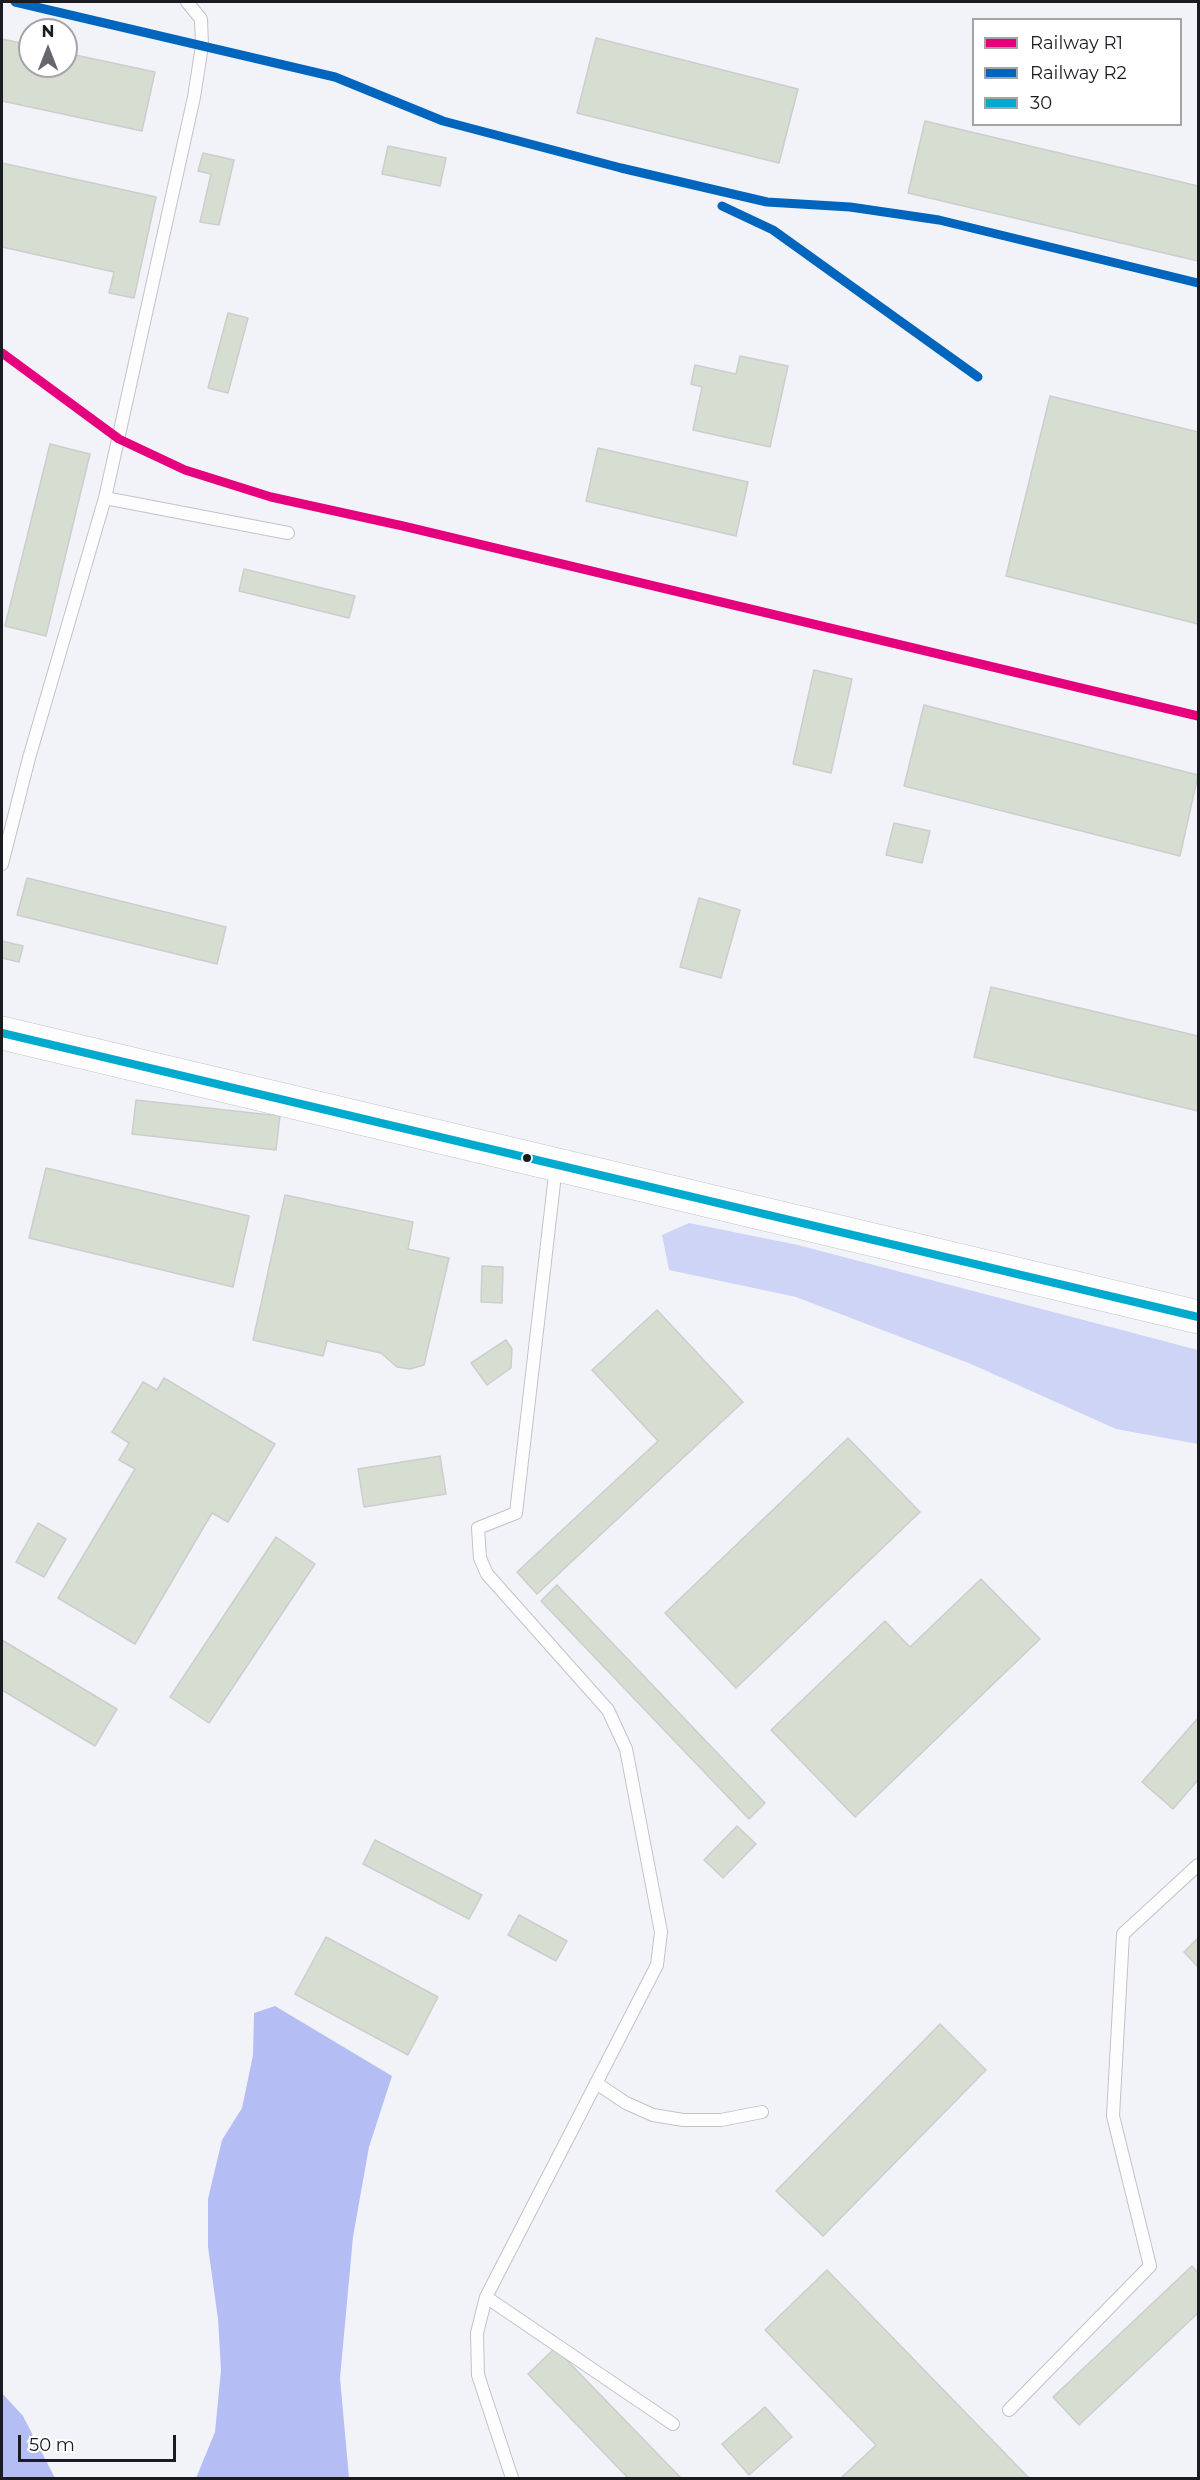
<!DOCTYPE html>
<html>
<head>
<meta charset="utf-8">
<style>
	body { margin:0 }
	#map { position:relative; width:1200px; height:2480px; overflow:hidden; background:#f2f3f9; font-family:Montserrat,sans-serif }
	canvas { display:block }
	.frame { position:absolute; inset:0; border:3px solid #1b1c22; pointer-events:none }
	.legend { position:absolute; left:972px; top:18px; width:210px; height:108px; box-sizing:border-box; background:#fff; border:2px solid #a4a4a7; margin:0; padding:8px 10px; list-style:none; font-size:18px; color:#1b1c22 }
	.legend li { display:flex; align-items:center; gap:12px; height:30px }
	.legend b { width:30px; border:2px solid #a4a4a7 }
	.north { position:absolute; left:18px; top:18px; width:60px; height:60px; box-sizing:border-box; background:#fff; border:2px solid #a4a4a7; border-radius:50%; rotate:0deg; font-size:16px; font-weight:700; line-height:24px; text-align:center; color:#1b1c22 }
	.north::after { content:''; display:block; margin:auto; width:21px; height:27px; background:#66676d; clip-path:polygon(50% 0,100% 100%,50% 72%,0 100%) }
	.scale { position:absolute; left:18px; top:2435px; width:158px; height:27px; box-sizing:border-box; border:3px solid #1b1c22; border-top:0; padding-left:8px; font-size:18px; line-height:21px; white-space:nowrap; color:#1b1c22; -webkit-text-stroke:4px #fff; paint-order:stroke }
</style>
</head>
<body>
<div id="map">
<canvas width="1200" height="2480"></canvas>
<div class="frame"></div>
<ul class="legend">
<li><b style="height:8px;background:#e5007d"></b>Railway R1</li>
<li><b style="height:8px;background:#0065bd"></b>Railway R2</li>
<li><b style="height:8px;background:#00a9ce"></b>30</li>
</ul>
<div class="north">N</div>
<div class="scale">50 m</div>
</div>
<script>
const g = document.querySelector('canvas').getContext('2d');
g.lineJoin = 'round';
function fill(path, color) {
  g.fillStyle = color;
  g.fill(path, 'evenodd');
}
function toPath(rows) {
  const path = new Path2D();
  for (const r of rows) {
    path.moveTo(r[0], r[1]);
    for (let i = 2; i < r.length; i += 2) path.lineTo(r[i], r[i + 1]);
  }
  return path;
}
function strokePath(path, color, width, dash) {
  g.strokeStyle = color;
  g.lineWidth = width;
  g.lineCap = dash ? 'butt' : 'round';
  g.setLineDash(dash || []);
  g.stroke(path);
}
const green = toPath([
	[689,1223,798,1245,1198,1350,1198,1444,1116,1429,971,1364,796,1297,669,1270,662,1235]
]);
const water = toPath([
	[275,2006,392,2076,369,2147,353,2237,340,2378,349,2478,196,2478,215,2432,221,2370,218,2319,208,2247,208,2199,222,2140,242,2108,253,2055,254,2013],
	[2,2393,23,2416,55,2478,2,2478]
]);
const building = toPath([
	[596,38,798,89,779,163,577,113,596,38],
	[2,39,30,45,30,66,66,66,66,53,155,72,142,131,2,101,2,39],
	[925,121,1198,186,1198,261,908,193,925,121],
	[388,146,446,158,440,186,382,174,388,146],
	[203,153,234,160,219,225,200,222,211,174,198,171,203,153],
	[2,163,156,197,134,298,109,293,114,272,2,247,2,163],
	[228,313,248,318,228,393,208,388,228,313],
	[740,356,788,366,770,447,693,430,702,387,691,384,695,365,736,374,740,356],
	[1050,396,1198,432,1198,624,1006,576,1050,396],
	[50,444,90,454,46,636,5,626,50,444],
	[598,448,748,482,736,536,586,501,598,448],
	[244,569,355,596,349,618,239,591,244,569],
	[814,670,852,679,831,773,793,764,814,670],
	[924,705,1198,775,1180,856,904,786,924,705],
	[894,823,930,831,922,863,886,855,894,823],
	[27,878,226,927,217,964,17,915,27,878],
	[699,898,740,910,721,978,680,967,699,898],
	[2,941,23,946,19,962,2,958,2,941],
	[991,987,1198,1036,1198,1111,974,1057,991,987],
	[136,1100,280,1116,276,1150,132,1134,136,1100],
	[46,1168,249,1216,233,1287,29,1238,46,1168],
	[285,1195,413,1222,408,1249,449,1258,424,1365,410,1369,397,1367,381,1353,327,1341,323,1356,253,1340,285,1195],
	[482,1266,503,1267,502,1303,481,1302,482,1266],
	[657,1310,743,1402,537,1594,517,1572,658,1441,592,1370,657,1310],
	[506,1340,512,1349,511,1368,487,1385,471,1363,506,1340],
	[164,1378,275,1444,228,1522,212,1513,135,1644,58,1598,135,1469,119,1460,129,1443,112,1432,143,1382,157,1390,164,1378],
	[848,1438,920,1512,736,1688,665,1613,848,1438],
	[440,1456,446,1494,364,1507,358,1469,440,1456],
	[38,1523,66,1539,44,1577,16,1562,38,1523],
	[276,1537,315,1564,209,1723,170,1697,276,1537],
	[981,1579,1040,1639,855,1817,771,1730,885,1621,910,1647,981,1579],
	[557,1585,765,1803,749,1819,541,1601,557,1585],
	[2,1640,117,1709,95,1746,2,1690,2,1640],
	[1198,1718,1198,1780,1173,1809,1142,1782,1198,1718],
	[737,1826,756,1844,723,1878,704,1860,737,1826],
	[375,1840,482,1895,469,1919,363,1864,375,1840],
	[519,1915,567,1941,556,1961,508,1935,519,1915],
	[326,1937,438,1997,408,2055,295,1994,326,1937],
	[1198,1938,1198,1967,1184,1952,1198,1938],
	[940,2024,986,2070,823,2236,776,2191,940,2024],
	[1192,2266,1198,2273,1198,2313,1079,2425,1053,2397,1192,2266],
	[827,2270,1029,2478,841,2478,876,2445,765,2330,827,2270],
	[555,2348,681,2478,628,2478,528,2374,555,2348],
	[765,2407,792,2437,749,2475,722,2444,765,2407]
]);
const lane = toPath([
	[105,498,288,533],
	[2,864,29,758,105,498,194,97,202,46,201,19,187,2],
	[596,2083,626,2103,653,2115,683,2120,721,2120,762,2112],
	[486,2297,673,2424],
	[1009,2410,1150,2266,1113,2116,1123,1934,1198,1865],
	[512,2478,478,2375,477,2333,486,2297,657,1965,661,1932,626,1749,608,1710,487,1574,480,1558,478,1528,516,1513,556,1166]
]);
const secondary = toPath([
	[2,1033,1198,1317]
]);
const bus1 = toPath([
	[2,1033,1198,1317]
]);
const rail1 = toPath([
	[2,353,119,439,185,470,271,497,403,526,1198,716]
]);
const rail2 = toPath([
	[15,2,335,77,443,121,621,168,767,202,850,207,939,220,1198,283],
	[722,206,773,230,978,377]
]);
const markers = [
	[527,1158,5,"#1b1c22"]
];
fill(green, '#ced4f6');
fill(water, '#b5bef4');
fill(building, '#d6ded1');
strokePath(building, '#cccecd', 1.5);
strokePath(lane, '#c2c3c9', 14);
strokePath(secondary, '#c2c3c9', 34);
strokePath(lane, '#fdfdfe', 12);
strokePath(secondary, '#fdfdfe', 33);
strokePath(bus1, '#00a9ce', 8);
strokePath(rail1, '#e5007d', 9);
strokePath(rail2, '#0065bd', 9);
for (const [x, y, r, color] of markers) {
  const dot = new Path2D();
  dot.arc(x, y, r, 0, 2 * Math.PI);
  g.fillStyle = color;
  g.fill(dot);
  strokePath(dot, '#fff', 2);
}
</script>
</body>
</html>
